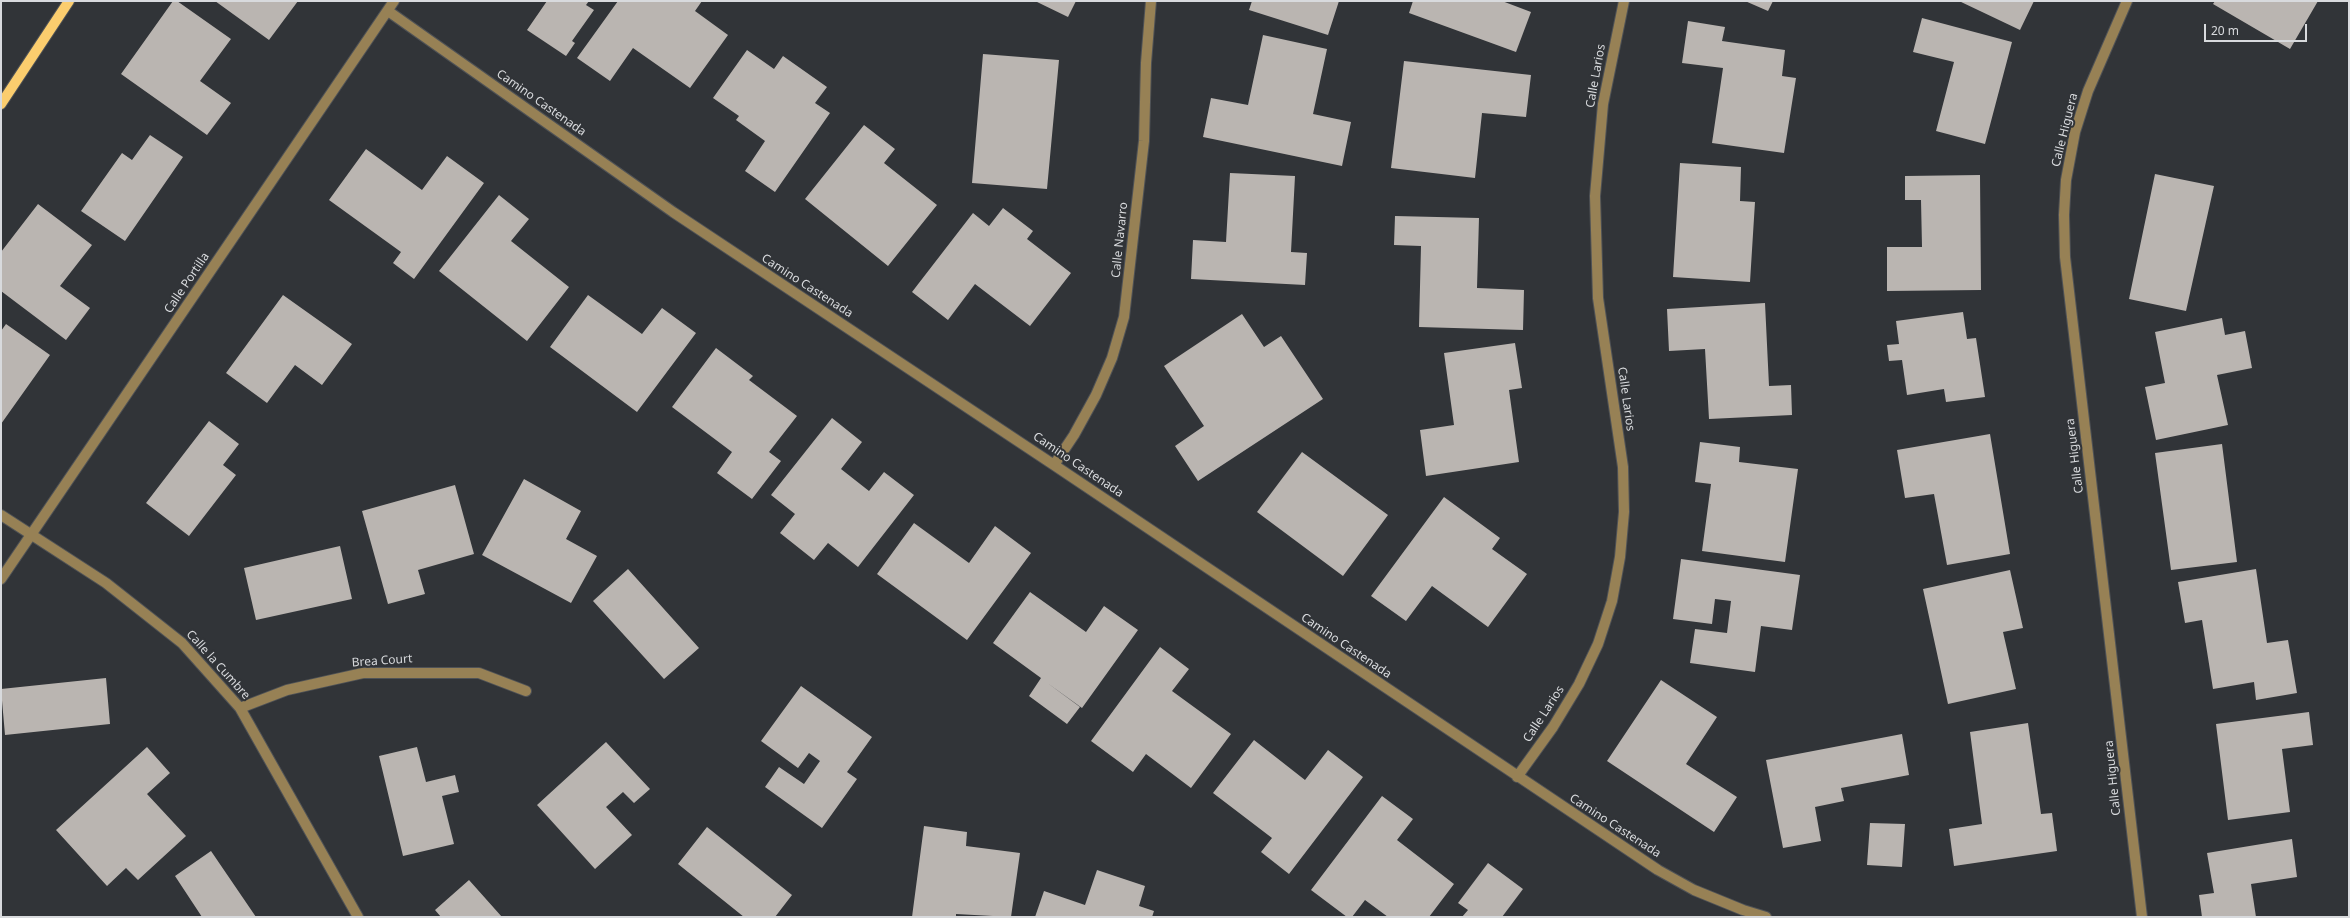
<!DOCTYPE html>
<html>
<head>
<meta charset="utf-8">
<style>
	body { margin:0 }
	#map { position:relative; width:2350px; height:918px; overflow:hidden; background:#313438; font-family:"Noto Sans",sans-serif }
	canvas { display:block }
	.frame { position:absolute; inset:0; border:2px solid #d8dadd; pointer-events:none }
	.scale { position:absolute; left:2204px; top:24px; width:103px; height:18px; box-sizing:border-box; border:2px solid #d8dadd; border-top:0; padding-left:5px; font-size:12px; line-height:14px; white-space:nowrap; color:#d8dadd; -webkit-text-stroke:3px #313438; paint-order:stroke }
</style>
</head>
<body>
<div id="map">
<canvas width="2350" height="918"></canvas>
<div class="frame"></div>
<div class="scale">20 m</div>
</div>
<script>
const g = document.querySelector('canvas').getContext('2d');
g.lineJoin = 'round';
function fill(path, color) {
  g.fillStyle = color;
  g.fill(path, 'evenodd');
}
function toPath(rows) {
  const path = new Path2D();
  for (const r of rows) {
    path.moveTo(r[0], r[1]);
    for (let i = 2; i < r.length; i += 2) path.lineTo(r[i], r[i + 1]);
  }
  return path;
}
function strokePath(path, color, width, dash) {
  g.strokeStyle = color;
  g.lineWidth = width;
  g.lineCap = dash ? 'butt' : 'round';
  g.setLineDash(dash || []);
  g.stroke(path);
}
function drawText(font, color, halo, rows, align = 'center') {
  g.font = font + ' "Noto Sans",sans-serif';
  g.lineWidth = 4;
  g.setLineDash([]);
  g.textBaseline = 'middle';
  g.strokeStyle = halo;
  g.fillStyle = color;
  for (const [text, x, y, turn = 0] of rows) {
    g.save();
    g.translate(x, y);
    g.rotate((+turn || 0) * Math.PI / 180);
    g.textAlign = isNaN(turn) ? turn : align;
    if (halo) g.strokeText(text, 0, 0);
    g.fillText(text, 0, 0);
    g.restore();
  }
}
const building = toPath([
	[173,1,177,1,231,39,200,81,231,103,207,135,121,74],
	[215,1,298,1,269,40],
	[547,1,589,1,586,5,594,10,572,41,575,43,566,56,527,30],
	[618,1,702,1,695,11,728,35,690,88,633,48,610,81,577,58],
	[1035,1,1076,1,1068,17],
	[1252,1,1339,1,1328,35,1249,10],
	[1413,1,1502,1,1531,12,1516,52,1409,13],
	[1745,1,1773,1,1768,11],
	[1959,1,2034,1,2020,30],
	[2215,1,2318,1,2290,49,2213,4],
	[1922,18,2012,42,1985,144,1936,131,1954,62,1913,52],
	[1688,21,1725,27,1722,41,1785,50,1782,76,1796,78,1784,153,1712,143,1723,68,1682,63],
	[1263,35,1327,49,1313,114,1351,122,1342,166,1203,137,1211,98,1248,105],
	[747,50,774,69,783,56,827,87,815,103,830,113,775,192,745,171,765,141,736,120,739,116,713,98],
	[983,54,1059,60,1047,189,972,183],
	[1404,61,1531,75,1526,117,1482,113,1475,178,1391,168],
	[864,125,895,149,884,163,937,205,888,266,805,199],
	[150,135,183,157,125,241,81,211,122,153,132,160],
	[366,149,422,190,447,156,484,183,414,279,393,263,401,252,329,200],
	[1680,163,1741,167,1740,201,1755,202,1750,282,1673,277],
	[1230,173,1295,176,1291,252,1307,253,1305,285,1191,279,1193,240,1226,242],
	[2155,174,2214,186,2186,311,2129,299],
	[1980,175,1981,290,1887,291,1887,247,1922,247,1921,200,1905,200,1905,176],
	[499,195,529,219,511,241,569,287,527,341,439,271],
	[38,204,92,245,60,286,90,308,66,340,1,291,1,252],
	[1003,208,1033,231,1027,239,1071,273,1030,326,975,284,948,320,912,292,973,213,989,226],
	[1395,216,1479,218,1477,288,1524,290,1523,330,1419,327,1421,246,1394,245],
	[283,295,352,344,322,385,295,365,267,403,226,373],
	[588,295,642,334,662,308,696,333,637,412,550,347],
	[1765,303,1769,386,1791,385,1792,415,1709,419,1705,349,1669,351,1667,309],
	[1963,312,1967,339,1976,338,1985,397,1946,402,1944,389,1907,395,1902,360,1889,361,1887,345,1899,344,1896,321],
	[1242,314,1264,347,1281,336,1323,399,1198,481,1175,446,1204,426,1164,366],
	[2222,318,2225,335,2245,331,2252,368,2217,375,2228,425,2156,440,2145,387,2165,383,2155,332],
	[6,324,50,355,1,424,1,331],
	[1515,343,1522,388,1509,390,1519,462,1426,476,1420,430,1454,425,1444,353],
	[716,348,753,376,749,380,797,416,769,452,781,461,752,499,717,473,732,452,672,407],
	[832,418,862,442,841,469,869,491,884,472,914,495,858,567,828,543,814,560,780,533,795,514,771,495],
	[209,421,239,444,223,465,236,475,189,536,146,503],
	[1990,434,2010,554,1947,565,1934,494,1905,498,1897,450],
	[1700,442,1740,447,1739,462,1798,469,1785,562,1702,551,1711,484,1695,482],
	[2222,444,2237,562,2171,570,2155,453],
	[1302,452,1388,515,1343,576,1257,512],
	[524,479,581,511,566,539,597,556,571,603,482,555],
	[455,485,474,554,418,570,425,594,388,604,362,511],
	[1444,497,1500,538,1492,549,1527,574,1488,627,1432,586,1406,621,1371,596],
	[914,523,969,563,995,526,1031,553,967,640,877,574],
	[340,546,352,599,256,620,244,568],
	[1681,559,1800,575,1792,630,1761,626,1755,672,1690,663,1695,629,1727,633,1731,601,1715,599,1712,624,1673,619],
	[628,569,699,648,664,679,593,601],
	[2256,569,2267,643,2288,640,2297,693,2256,700,2254,682,2213,689,2202,620,2185,623,2178,582],
	[2010,570,2023,628,2003,632,2016,689,1948,704,1923,589],
	[1030,592,1086,632,1104,606,1138,630,1082,708,1046,682,1080,707,1067,724,1029,696,1041,678,993,643],
	[1160,647,1189,669,1172,691,1231,734,1191,788,1146,754,1133,772,1091,741],
	[106,678,110,724,5,735,1,689],
	[1661,680,1717,717,1686,764,1737,797,1714,832,1607,761],
	[801,686,872,737,847,772,857,779,822,828,765,787,779,767,804,784,820,761,809,753,798,768,761,741],
	[2309,712,2313,745,2282,749,2290,812,2228,820,2216,724],
	[2028,723,2041,814,2052,813,2057,851,1954,866,1949,829,1982,824,1970,732],
	[1902,734,1909,775,1841,788,1844,801,1815,807,1821,841,1783,848,1766,760],
	[1254,740,1305,780,1328,750,1363,777,1289,874,1261,852,1272,838,1213,793],
	[606,742,650,789,634,803,623,792,606,807,632,835,595,869,537,805],
	[147,747,170,773,147,794,186,836,138,880,126,868,107,886,56,830],
	[417,747,426,782,455,775,459,792,442,796,454,844,403,856,379,756],
	[1382,796,1413,819,1397,840,1454,884,1429,917,1388,917,1365,900,1352,917,1347,917,1311,890],
	[1870,823,1905,824,1902,867,1867,865],
	[924,826,967,832,966,846,1020,853,1011,917,956,914,956,917,912,917],
	[707,827,792,895,775,917,744,917,678,864],
	[2292,839,2297,877,2251,884,2256,917,2202,917,2199,895,2214,893,2207,853],
	[211,851,256,917,202,917,175,876],
	[1488,863,1523,889,1502,917,1462,917,1468,910,1458,903],
	[1097,870,1145,886,1139,906,1154,911,1152,917,1035,917,1044,891,1085,905],
	[469,880,502,917,441,917,435,910]
]);
const minor = toPath([
	[2127,1,2088,91,2075,132,2066,180,2064,215,2065,257,2142,917],
	[388,11,673,212,1054,465,1658,870,1694,890,1743,910,1766,917],
	[1054,465,1074,435,1096,395,1112,358,1124,317,1144,141,1146,63,1151,1],
	[1,515,106,583,182,643,240,708,358,917],
	[1,579,394,1],
	[240,708,287,690,363,673,479,673,526,691],
	[1517,777,1553,727,1579,684,1598,644,1612,601,1620,557,1624,512,1623,467,1598,298,1595,196,1603,104,1624,1]
]);
const major = toPath([
	[1,104,69,1]
]);
const streetNames = [
	["Calle Larios",1596,76,-80],
	["Camino Castenada",541,103,35],
	["Calle Higuera",2065,130,-76],
	["Calle Navarro",1120,240,-84],
	["Calle Portilla",187,283,-56],
	["Camino Castenada",807,286,33],
	["Calle Larios",1626,399,82],
	["Calle Higuera",2075,456,-97],
	["Camino Castenada",1078,465,34],
	["Camino Castenada",1346,646,34],
	["Brea Court",382,661,-4],
	["Calle la Cumbre",218,665,48],
	["Calle Larios",1544,714,-57],
	["Calle Higuera",2113,778,-96],
	["Camino Castenada",1615,826,33]
];
fill(building, '#bab5b1');
strokePath(minor, '#4f5256', 12);
strokePath(major, '#4f5256', 12);
strokePath(minor, '#978155', 10);
strokePath(major, '#fbcd6e', 10);
drawText('12px', '#d8dadd', '#313438', streetNames);
</script>
</body>
</html>
